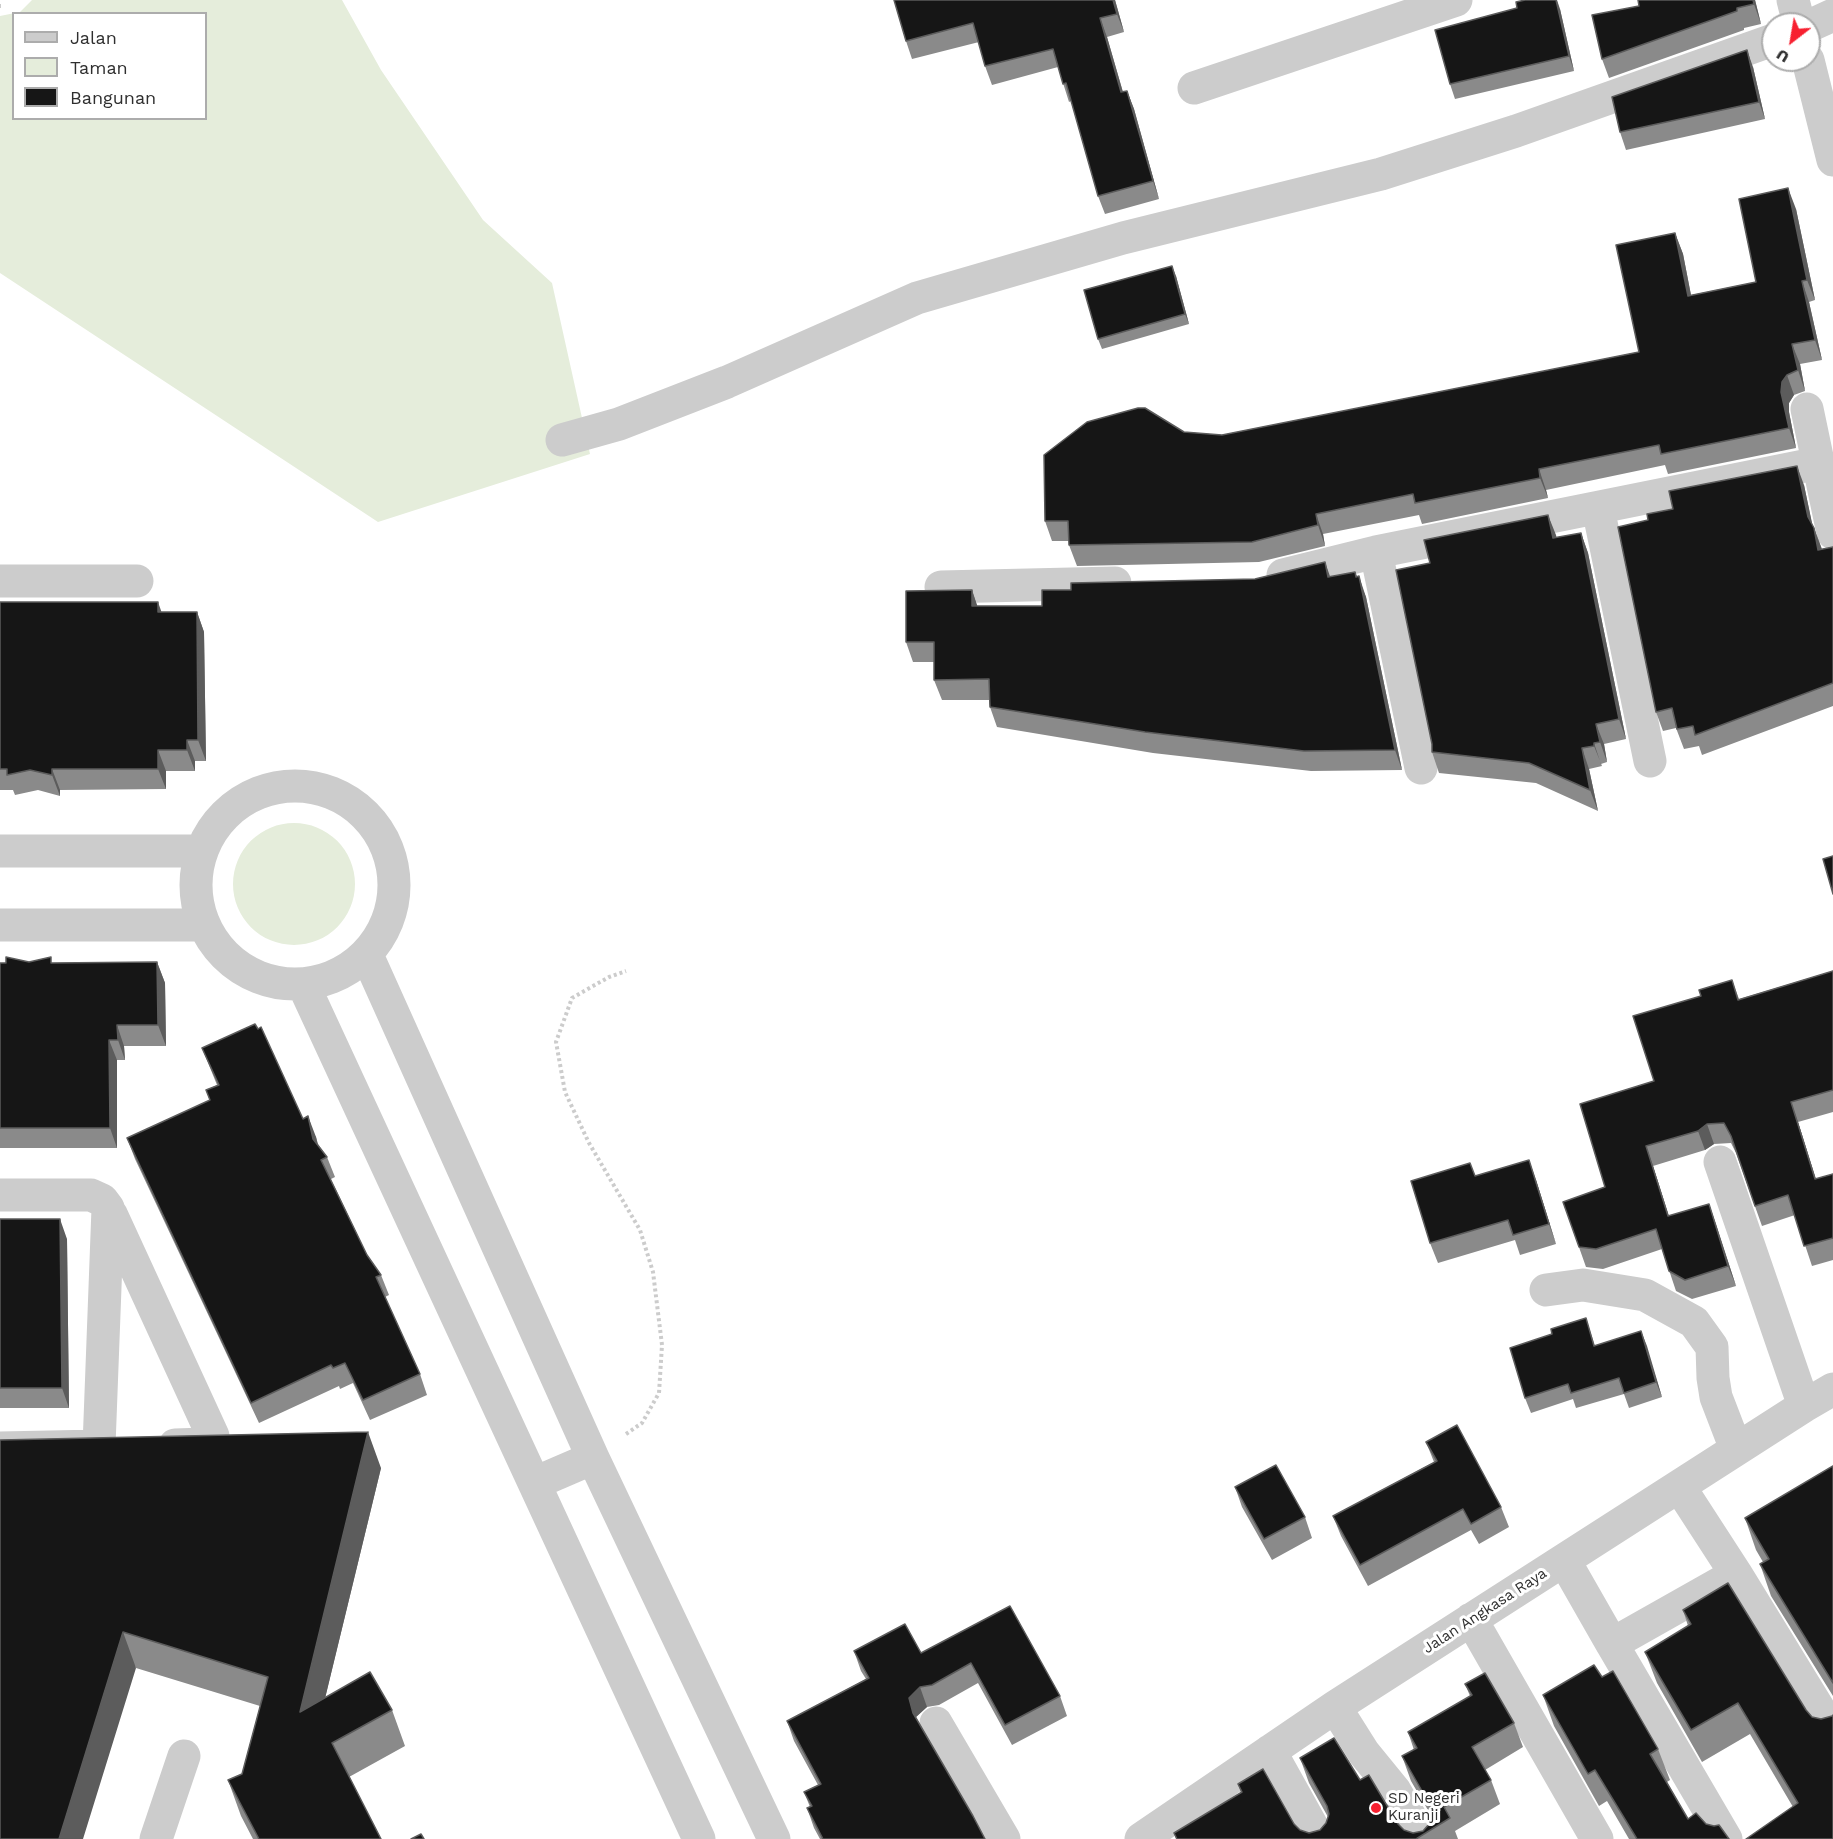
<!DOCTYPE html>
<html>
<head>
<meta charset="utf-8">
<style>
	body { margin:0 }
	#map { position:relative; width:1833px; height:1839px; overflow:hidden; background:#fff; font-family:"Work Sans",sans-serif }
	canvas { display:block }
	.legend { position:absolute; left:12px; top:12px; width:195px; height:108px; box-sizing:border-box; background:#fff; border:2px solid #acacac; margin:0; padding:8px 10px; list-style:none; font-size:18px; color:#2f2f2f }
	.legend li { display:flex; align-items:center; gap:12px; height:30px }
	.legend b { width:30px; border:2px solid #acacac }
	.north { position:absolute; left:1761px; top:12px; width:60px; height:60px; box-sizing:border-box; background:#fff; border:2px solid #acacac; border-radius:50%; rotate:211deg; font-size:16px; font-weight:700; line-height:24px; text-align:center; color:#2f2f2f }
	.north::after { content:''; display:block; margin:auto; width:21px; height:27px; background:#f72030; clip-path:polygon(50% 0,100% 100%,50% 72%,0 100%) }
</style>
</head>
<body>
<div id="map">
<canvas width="1833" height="1839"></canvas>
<ul class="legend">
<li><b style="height:8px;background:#ccc"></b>Jalan</li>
<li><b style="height:16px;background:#e5eddb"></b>Taman</li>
<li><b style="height:16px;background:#161616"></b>Bangunan</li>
</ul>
<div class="north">U</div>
</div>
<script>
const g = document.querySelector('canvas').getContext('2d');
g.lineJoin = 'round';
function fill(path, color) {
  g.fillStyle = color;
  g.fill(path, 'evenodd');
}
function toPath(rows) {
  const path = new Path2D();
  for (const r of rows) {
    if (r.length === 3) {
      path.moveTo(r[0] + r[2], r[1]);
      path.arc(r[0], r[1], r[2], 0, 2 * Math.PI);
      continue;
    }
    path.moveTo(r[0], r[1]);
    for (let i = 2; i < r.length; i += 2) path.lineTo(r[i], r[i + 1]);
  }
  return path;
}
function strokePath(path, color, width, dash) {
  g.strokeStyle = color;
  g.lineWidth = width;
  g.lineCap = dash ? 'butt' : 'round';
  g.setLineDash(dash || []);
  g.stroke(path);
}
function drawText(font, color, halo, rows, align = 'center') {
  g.font = font + ' "Work Sans",sans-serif';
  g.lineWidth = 6;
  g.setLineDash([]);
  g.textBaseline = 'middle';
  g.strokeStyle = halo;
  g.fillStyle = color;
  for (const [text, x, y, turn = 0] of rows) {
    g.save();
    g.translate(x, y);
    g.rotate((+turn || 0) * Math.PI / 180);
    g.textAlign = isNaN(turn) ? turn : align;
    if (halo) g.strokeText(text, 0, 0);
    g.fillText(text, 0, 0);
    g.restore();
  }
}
const green = toPath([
	[32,0,342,0,381,70,483,220,552,283,590,454,378,522,0,273,0,16,20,12],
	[14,14,206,14,206,118,14,118],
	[294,884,61]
]);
const path = toPath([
	[0,6,1,6],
	[626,1434,642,1423,659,1393,662,1345,653,1272,640,1230,589,1143,565,1092,556,1042,572,998,609,977,626,971]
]);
const minor = toPath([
	[1793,0,1799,24],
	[1809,26,1833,15],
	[1808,60,1833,160],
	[1194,88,1456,0],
	[1807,409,1833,533],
	[562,440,619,424,727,382,917,298,1123,238,1381,174,1516,131,1773,40],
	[1598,508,1650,761],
	[1376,552,1421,768],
	[1283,575,1376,552,1819,463],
	[0,581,137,581],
	[941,587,1115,583],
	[295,885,99],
	[0,851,201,851],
	[0,925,204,925],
	[367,955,593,1458,774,1839],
	[303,984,699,1839],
	[1720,1162,1804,1406],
	[0,1195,91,1195,102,1200,108,1208,99,1446,0,1448],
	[111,1214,213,1436,213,1441,205,1444,175,1445],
	[1546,1290,1583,1285,1645,1295,1694,1322,1712,1347,1713,1378,1716,1397,1736,1449],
	[535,1483,593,1458],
	[1679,1486,1736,1574,1833,1732],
	[1564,1560,1612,1644],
	[1471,1619,1597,1839],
	[1335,1707,1364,1753,1395,1791,1423,1839],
	[936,1723,1004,1839],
	[1270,1751,1319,1839],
	[156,1839,184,1756],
	[1141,1839,1335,1707,1804,1406,1833,1389],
	[1726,1839,1612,1644,1736,1574]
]);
const wall = toPath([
	[894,0,1115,0,1124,32,1107,37,1123,92,1127,91,1134,109,1159,199,1105,214,1098,196,1071,101,1069,102,1058,67,992,85,985,66,979,42,912,59,906,41],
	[1638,0,1755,0,1761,24,1744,28,1744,30,1609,78,1602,59,1639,6],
	[1517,8,1560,9,1574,71,1455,99,1450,84],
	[1753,67,1765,119,1626,150,1620,132],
	[1796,209,1815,300,1809,302,1822,360,1800,364,1805,391,1794,395,1789,403,1789,412,1796,448,1668,474,1665,465,1546,490,1548,498,1422,524,1419,515,1323,534,1325,546,1259,562,1077,566,1069,545,1069,541,1052,541,1045,521,1184,432,1222,435,1639,352,1675,233,1683,254,1691,295,1756,282],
	[1176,276,1189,324,1102,349,1098,339],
	[1804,485,1812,524,1814,528,1822,549,1833,547,1833,706,1702,755,1699,746,1684,749,1676,728,1663,731,1656,712],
	[1581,533,1588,553,1626,739,1604,744,1607,762,1601,764,1602,766,1589,769,1598,811,1536,783,1439,773,1432,752,1430,563],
	[1355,572,1366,597,1402,770,1311,771,1153,753,997,727,990,707,989,700,942,700,934,680,934,662,913,662,906,642,972,590,977,606,1042,606,1071,590,1255,579,1330,577],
	[0,602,161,612,197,612,204,632,206,761,195,761,195,771,166,771,166,789,60,790,60,796,38,790,15,795,13,790,0,790],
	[29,962,53,963,157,962,165,983,166,1046,124,1046,125,1060,117,1060,117,1148,0,1148,0,963],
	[1833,971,1833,1112,1798,1122,1816,1179,1833,1174,1833,1260,1812,1266,1795,1215,1762,1226,1736,1153,1731,1143,1714,1144,1705,1150,1653,1166,1669,1216,1709,1204,1736,1286,1692,1299,1676,1291,1662,1249,1603,1269,1586,1267,1563,1202,1605,1187,1654,1081,1701,996,1732,980,1739,999],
	[202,1048,303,1119,316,1137,318,1144,327,1157,335,1177,331,1179,367,1255,381,1275,389,1295,385,1297,420,1374,427,1395,370,1420,353,1383,340,1389,339,1386,259,1423,135,1159,127,1138,210,1101,206,1090,217,1085],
	[1475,1176,1536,1180,1556,1244,1520,1255,1515,1240,1438,1263,1430,1243],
	[0,1219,67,1239,69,1408,0,1408],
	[1586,1318,1595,1346,1641,1331,1662,1397,1629,1408,1624,1394,1576,1408,1573,1399,1531,1413,1525,1398,1552,1334],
	[0,1440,381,1468,325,1698,392,1710,405,1746,349,1777,381,1839,253,1839,241,1816,228,1780,242,1774,260,1706,136,1668],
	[1426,1442,1501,1507,1509,1527,1479,1544,1471,1530,1368,1586,1341,1536,1333,1516,1434,1462],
	[1833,1466,1833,1696,1771,1596,1760,1564,1763,1562,1756,1550,1745,1518],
	[1235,1487,1305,1517,1312,1538,1272,1560,1242,1507],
	[1010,1606,1060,1696,1067,1716,1012,1745,978,1683,939,1705,927,1707,916,1717,985,1839,820,1839,814,1828,807,1808,810,1807,804,1792,818,1785,794,1741,787,1721,866,1679,861,1671,854,1651,921,1653],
	[1683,1610,1812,1717,1821,1719,1832,1716,1833,1839,1793,1807,1750,1734,1702,1762,1657,1683,1645,1652,1688,1626],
	[1602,1677,1658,1749,1670,1780,1667,1782,1688,1819,1706,1824,1729,1839,1629,1839,1607,1801,1599,1806,1554,1726,1543,1695],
	[1465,1684,1514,1723,1523,1747,1485,1770,1491,1780,1500,1804,1455,1831,1458,1839,1176,1839,1174,1833,1241,1793,1238,1784,1294,1824,1300,1830,1309,1833,1320,1830,1326,1823,1328,1817,1309,1783,1300,1758,1360,1780,1404,1830,1413,1833,1423,1831,1430,1823,1432,1817,1411,1781,1402,1756,1414,1750,1408,1732,1470,1696]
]);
const shadedWall = toPath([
	[1113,0,1115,0,1124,32,1117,14],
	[1556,0,1557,0,1560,9,1574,71,1569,56],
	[1753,0,1755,0,1761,24,1754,4],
	[1100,18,1107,37,1128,110,1121,92],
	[1747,50,1753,67,1765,119,1759,102],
	[1127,91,1134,109,1159,199,1153,181],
	[1788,188,1796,209,1815,300,1807,280],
	[1675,233,1683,254,1695,316,1688,296],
	[1172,266,1176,276,1189,324,1185,314],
	[1802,281,1809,302,1822,360,1815,340],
	[1792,344,1800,364,1805,391,1798,370],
	[1787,375,1794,395,1789,403,1789,412,1796,448,1789,428,1781,392,1782,382],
	[1797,466,1804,485,1815,537,1808,517],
	[1539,469,1546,490,1548,498,1540,478],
	[1316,514,1323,534,1325,546,1318,525],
	[1548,515,1556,535,1561,558,1553,538],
	[1814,528,1821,547,1826,569,1818,550],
	[1581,533,1588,553,1626,739,1619,719],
	[1325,562,1332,582,1328,577],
	[1355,572,1362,591,1359,576,1366,597,1402,770,1395,750],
	[972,590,979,611,972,606],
	[158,602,165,622,158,612],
	[197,612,204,632,206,761,198,740],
	[1596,724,1604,744,1607,762,1600,742],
	[187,740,195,761,195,771,187,750],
	[1594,743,1601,764,1602,766,1594,746],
	[1582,748,1589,769,1598,811,1590,790],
	[158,750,166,771,166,789,158,769],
	[52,769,60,790,60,796,52,775],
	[157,962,165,983,166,1046,158,1025],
	[117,1025,124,1046,125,1060,118,1040],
	[109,1040,117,1060,117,1148,110,1128],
	[1791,1102,1798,1122,1822,1199,1815,1179],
	[308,1116,316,1137,321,1159,313,1139],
	[1707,1124,1714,1144,1705,1150,1698,1131],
	[1646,1146,1653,1166,1675,1236,1668,1216],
	[1529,1160,1536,1180,1556,1244,1549,1224],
	[1709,1204,1716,1224,1736,1286,1728,1266],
	[60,1219,67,1239,69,1408,62,1388],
	[1641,1331,1647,1346,1662,1397,1656,1382],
	[368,1432,381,1468,313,1748,300,1712],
	[123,1632,136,1668,83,1839,59,1839],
	[920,1687,927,1707,916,1717,913,1713,909,1698]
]);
const building = toPath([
	[894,0,1113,0,1117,14,1100,18,1121,92,1127,91,1153,181,1098,196,1066,83,1063,84,1053,49,985,66,973,23,906,41,894,0],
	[1525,0,1556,0,1569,56,1450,84,1435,30,1517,8,1516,2,1525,0],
	[1638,0,1753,0,1754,4,1737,8,1737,11,1602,59,1592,15,1639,6,1638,0],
	[1747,50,1759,102,1620,132,1612,97,1747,50],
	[1788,188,1807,280,1802,281,1815,340,1792,344,1798,370,1787,375,1782,382,1781,392,1789,428,1661,454,1659,445,1539,469,1540,478,1415,503,1413,494,1316,514,1318,525,1252,542,1069,545,1068,521,1045,521,1044,455,1087,422,1138,408,1145,408,1184,432,1222,435,1639,352,1616,245,1675,233,1688,296,1756,282,1739,199,1788,188],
	[1172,266,1185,314,1098,339,1084,290,1172,266],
	[1797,466,1808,517,1814,528,1818,550,1833,547,1833,683,1695,735,1693,726,1677,729,1672,708,1656,712,1618,527,1648,520,1647,514,1673,509,1669,491,1797,466],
	[1548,515,1553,538,1581,533,1619,719,1596,724,1600,742,1594,743,1594,746,1582,748,1590,790,1529,763,1432,752,1432,744,1396,570,1430,563,1424,540,1548,515],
	[1325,562,1328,577,1355,572,1356,577,1359,576,1395,750,1304,751,1145,732,990,707,989,679,934,680,934,642,906,642,906,591,972,590,972,606,1042,606,1042,590,1071,590,1071,583,1255,579,1325,562],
	[0,602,158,602,158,612,197,612,198,740,187,740,187,750,158,750,158,769,52,769,52,775,30,770,7,775,7,769,0,769,0,602],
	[1833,856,1833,894,1823,859,1833,856],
	[6,957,29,962,51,957,51,963,157,962,158,1025,117,1025,118,1040,109,1040,110,1128,0,1128,0,963,6,963,6,957],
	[1833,971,1833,1090,1791,1102,1815,1179,1833,1174,1833,1238,1804,1246,1788,1195,1755,1206,1731,1136,1724,1123,1707,1124,1698,1131,1646,1146,1668,1216,1709,1204,1728,1266,1685,1280,1669,1271,1656,1229,1596,1249,1579,1247,1563,1202,1605,1187,1580,1104,1654,1081,1633,1016,1701,996,1699,990,1732,980,1738,1000,1833,971],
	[255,1024,258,1029,261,1027,303,1119,308,1116,313,1139,327,1157,321,1160,367,1255,381,1275,376,1277,420,1374,363,1400,345,1363,333,1368,331,1365,251,1403,127,1138,210,1100,206,1090,219,1085,202,1048,255,1024],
	[1529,1160,1549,1224,1513,1235,1508,1220,1430,1243,1411,1181,1470,1163,1475,1176,1529,1160],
	[0,1219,60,1219,62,1388,0,1388,0,1219],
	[1586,1318,1594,1346,1641,1331,1656,1382,1624,1393,1619,1378,1571,1393,1568,1384,1525,1398,1510,1348,1552,1334,1551,1329,1586,1318],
	[1457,1425,1501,1507,1471,1524,1463,1509,1360,1565,1333,1516,1437,1461,1426,1442,1457,1425],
	[368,1432,300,1712,370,1672,392,1710,332,1743,381,1839,259,1839,228,1780,242,1774,268,1677,123,1632,59,1839,0,1839,0,1440,368,1432],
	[1276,1465,1305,1517,1264,1539,1235,1487,1276,1465],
	[1833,1466,1833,1683,1760,1564,1769,1559,1745,1518,1833,1466],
	[1728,1583,1806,1710,1812,1717,1821,1719,1832,1716,1833,1715,1833,1839,1746,1839,1798,1803,1738,1703,1691,1730,1645,1652,1691,1624,1683,1610,1728,1583],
	[1010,1606,1060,1696,1005,1725,971,1663,932,1685,920,1687,909,1698,913,1713,973,1816,985,1839,823,1839,807,1808,812,1806,804,1792,821,1784,787,1721,869,1678,854,1651,905,1624,921,1653,1010,1606],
	[1594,1665,1602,1677,1613,1671,1658,1749,1650,1754,1688,1819,1696,1813,1706,1824,1714,1826,1719,1825,1729,1839,1637,1839,1595,1770,1588,1774,1543,1695,1594,1665],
	[1485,1673,1514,1723,1472,1747,1491,1780,1444,1807,1450,1818,1416,1839,1177,1839,1174,1833,1242,1792,1238,1784,1263,1769,1294,1824,1300,1830,1309,1833,1320,1830,1326,1823,1329,1814,1327,1806,1300,1758,1334,1738,1360,1780,1369,1775,1370,1777,1398,1824,1404,1830,1413,1833,1423,1831,1430,1823,1433,1813,1430,1805,1402,1756,1417,1748,1408,1732,1472,1695,1465,1684,1485,1673],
	[421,1834,424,1839,411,1839,421,1834]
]);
const markers = [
	[1376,1808,6,"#f72030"]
];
const streetNames = [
	["Jalan Angkasa Raya",1485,1611,-33]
];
const poiNames = [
	["SD Negeri",1388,1799],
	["Kuranji",1388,1816]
];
fill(green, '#e5eddb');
strokePath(path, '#ccc', 4, [3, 3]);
strokePath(minor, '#ccc', 33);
fill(wall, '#8a8a8a');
fill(shadedWall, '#5c5c5c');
fill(building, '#161616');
strokePath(building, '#5c5c5c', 1.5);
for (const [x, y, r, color] of markers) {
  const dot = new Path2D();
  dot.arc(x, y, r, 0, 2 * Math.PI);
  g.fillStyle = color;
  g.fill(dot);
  strokePath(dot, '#fff', 2);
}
drawText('15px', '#2f2f2f', '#fff', streetNames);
drawText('15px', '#2f2f2f', '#fff', poiNames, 'left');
</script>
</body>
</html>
